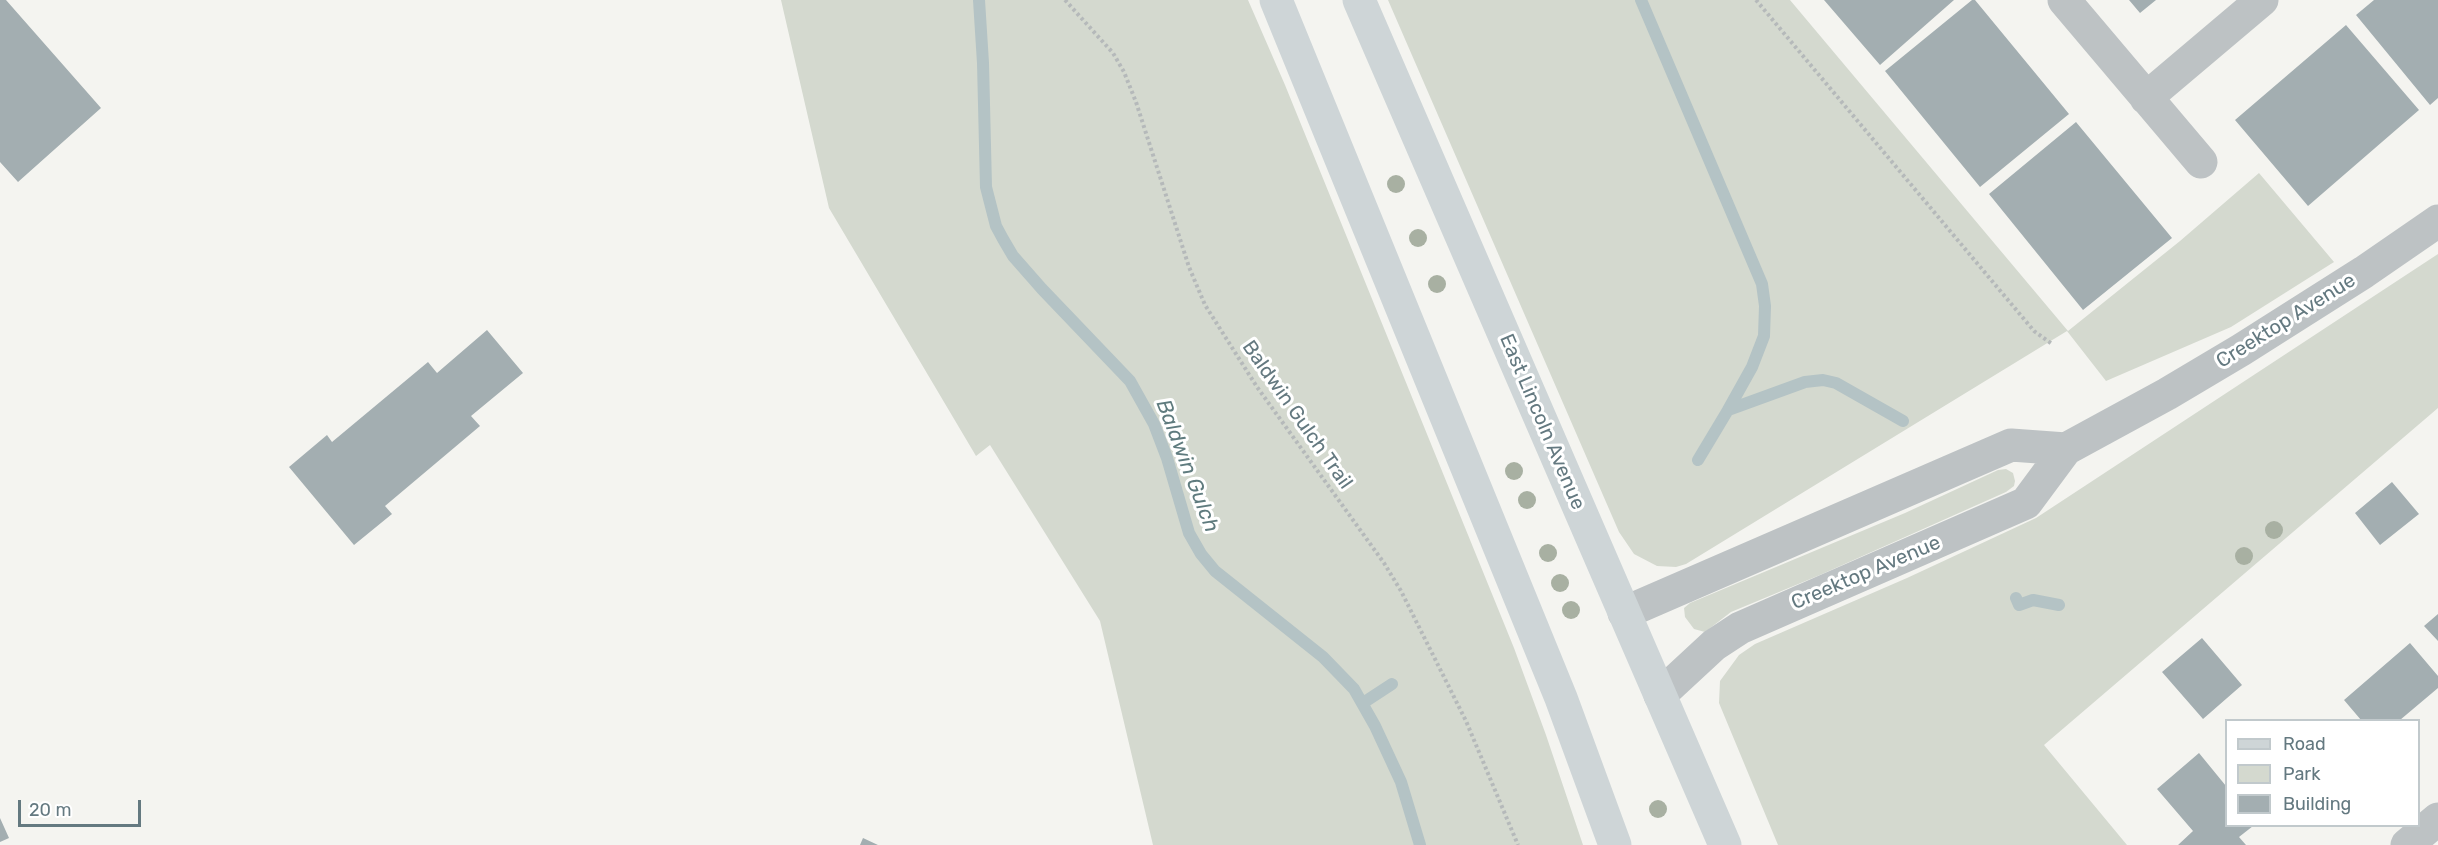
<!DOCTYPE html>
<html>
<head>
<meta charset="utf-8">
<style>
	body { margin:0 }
	#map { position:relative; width:2438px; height:845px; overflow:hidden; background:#f4f4f0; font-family:Rubik,sans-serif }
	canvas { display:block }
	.legend { position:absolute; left:2225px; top:719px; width:195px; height:108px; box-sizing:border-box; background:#fff; border:2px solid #c1c9cc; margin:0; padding:8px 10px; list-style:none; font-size:18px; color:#647980 }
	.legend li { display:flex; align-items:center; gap:12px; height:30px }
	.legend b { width:30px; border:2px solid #c1c9cc }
	.scale { position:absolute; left:18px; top:800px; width:123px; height:27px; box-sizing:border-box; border:3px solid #647980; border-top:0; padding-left:8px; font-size:18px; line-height:21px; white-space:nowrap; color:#647980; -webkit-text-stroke:4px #fff; paint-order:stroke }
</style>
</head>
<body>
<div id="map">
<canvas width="2438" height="845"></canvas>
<ul class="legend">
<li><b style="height:8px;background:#ced5d7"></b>Road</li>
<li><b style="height:16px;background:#d4d9cf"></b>Park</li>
<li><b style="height:16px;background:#a3aeb1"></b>Building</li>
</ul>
<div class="scale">20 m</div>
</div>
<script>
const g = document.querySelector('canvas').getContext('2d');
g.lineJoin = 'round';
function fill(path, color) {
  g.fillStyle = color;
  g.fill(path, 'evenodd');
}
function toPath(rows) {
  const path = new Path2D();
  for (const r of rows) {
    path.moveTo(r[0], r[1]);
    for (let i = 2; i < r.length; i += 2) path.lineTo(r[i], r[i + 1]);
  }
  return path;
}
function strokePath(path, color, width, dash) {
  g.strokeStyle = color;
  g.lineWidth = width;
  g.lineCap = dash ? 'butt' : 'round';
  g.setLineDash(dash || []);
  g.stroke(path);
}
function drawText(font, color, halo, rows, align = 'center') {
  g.font = font + ' Rubik,sans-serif';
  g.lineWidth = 6;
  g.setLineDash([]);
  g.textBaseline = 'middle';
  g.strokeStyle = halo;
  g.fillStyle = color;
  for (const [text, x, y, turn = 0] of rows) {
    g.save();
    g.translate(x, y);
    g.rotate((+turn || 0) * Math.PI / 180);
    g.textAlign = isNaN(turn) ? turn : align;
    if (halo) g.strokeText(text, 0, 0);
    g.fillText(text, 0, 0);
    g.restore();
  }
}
const green = toPath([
	[781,0,1248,0,1285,85,1514,648,1546,735,1583,845,1153,845,1100,621,990,445,976,456,829,208],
	[1388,0,1790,0,2068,331,2180,241,2259,173,2334,262,2231,327,2106,381,2067,331,1686,564,1676,567,1657,566,1634,554,1619,532],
	[2438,254,2438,408,2044,745,2127,845,1778,845,1719,703,1720,681,1739,655,1755,644,1907,578,2036,518],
	[2006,469,2013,473,2015,481,2014,486,2006,492,1820,575,1731,612,1705,632,1694,629,1685,617,1684,608,1690,603,1905,513,1998,470]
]);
const stream = toPath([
	[979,0,983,63,986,187,996,226,1003,239,1013,256,1042,289,1130,381,1154,424,1167,458,1189,533,1201,554,1215,571,1323,657,1354,689,1375,726,1401,782,1420,845],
	[1641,0,1762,284,1765,306,1764,336,1752,367,1728,410],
	[1698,460,1728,410,1805,382,1823,380,1836,383,1903,421],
	[2016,598,2019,605,2033,600,2059,605],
	[1363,703,1392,684]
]);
const building = toPath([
	[0,0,6,0,101,108,18,182,0,162],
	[1824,0,1954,0,1880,65],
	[1972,0,1975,0,2069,114,1980,187,1885,71],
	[2129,0,2156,0,2140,13],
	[2374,0,2438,0,2438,98,2430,105,2356,15],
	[2346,25,2419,110,2308,206,2235,120],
	[2076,122,2172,238,2083,310,1989,194],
	[487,330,523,373,471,416,480,426,385,506,392,514,354,545,289,467,327,435,332,442,428,362,437,373],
	[2392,482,2419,514,2380,545,2355,513],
	[2438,614,2438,641,2424,626],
	[2202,638,2242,685,2203,719,2162,672],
	[2410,643,2438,676,2438,688,2400,720,2361,720,2344,700],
	[2199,753,2226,786,2226,826,2253,826,2239,837,2246,845,2178,845,2193,831,2157,789],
	[0,818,9,838,0,842],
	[863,838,878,845,860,845]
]);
const path = toPath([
	[1065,0,1113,53,1124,72,1136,102,1189,267,1205,305,1257,387,1384,563,1401,591,1466,721,1518,845],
	[1756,0,2034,331,2052,344]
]);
const minor = toPath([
	[2064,0,2201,162],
	[2146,98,2262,0],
	[1624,613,2011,445,2066,449],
	[1660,695,1714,645,1740,628,2026,503,2066,449,2167,394,2241,350,2364,272,2438,221],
	[2407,845,2438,819]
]);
const major = toPath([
	[1276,0,1561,698,1615,845],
	[1359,0,1725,845]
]);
const trees = [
	[1396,184],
	[1418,238],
	[1437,284],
	[1514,471],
	[1527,500],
	[2274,530],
	[1548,553],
	[2244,556],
	[1560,583],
	[1571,610],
	[1658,809]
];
const streetNames = [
	["Creektop Avenue",2286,321,-32],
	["Baldwin Gulch Trail",1297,415,55],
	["East Lincoln Avenue",1542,422,67],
	["Creektop Avenue",1866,573,-23]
];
const waterNames = [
	["Baldwin Gulch",1187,466,69]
];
fill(green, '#d4d9cf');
strokePath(stream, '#b4c3c5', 12);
fill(building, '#a3aeb1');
strokePath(path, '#b5b9ba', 4, [3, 3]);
strokePath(minor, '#bdc2c4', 33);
strokePath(major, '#ced5d7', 33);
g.fillStyle = '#a8b0a2';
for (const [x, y] of trees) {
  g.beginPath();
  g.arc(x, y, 9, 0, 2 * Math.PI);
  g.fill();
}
drawText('20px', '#647980', '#fff', streetNames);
drawText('italic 21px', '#5f7b7e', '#fff', waterNames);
</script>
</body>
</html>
